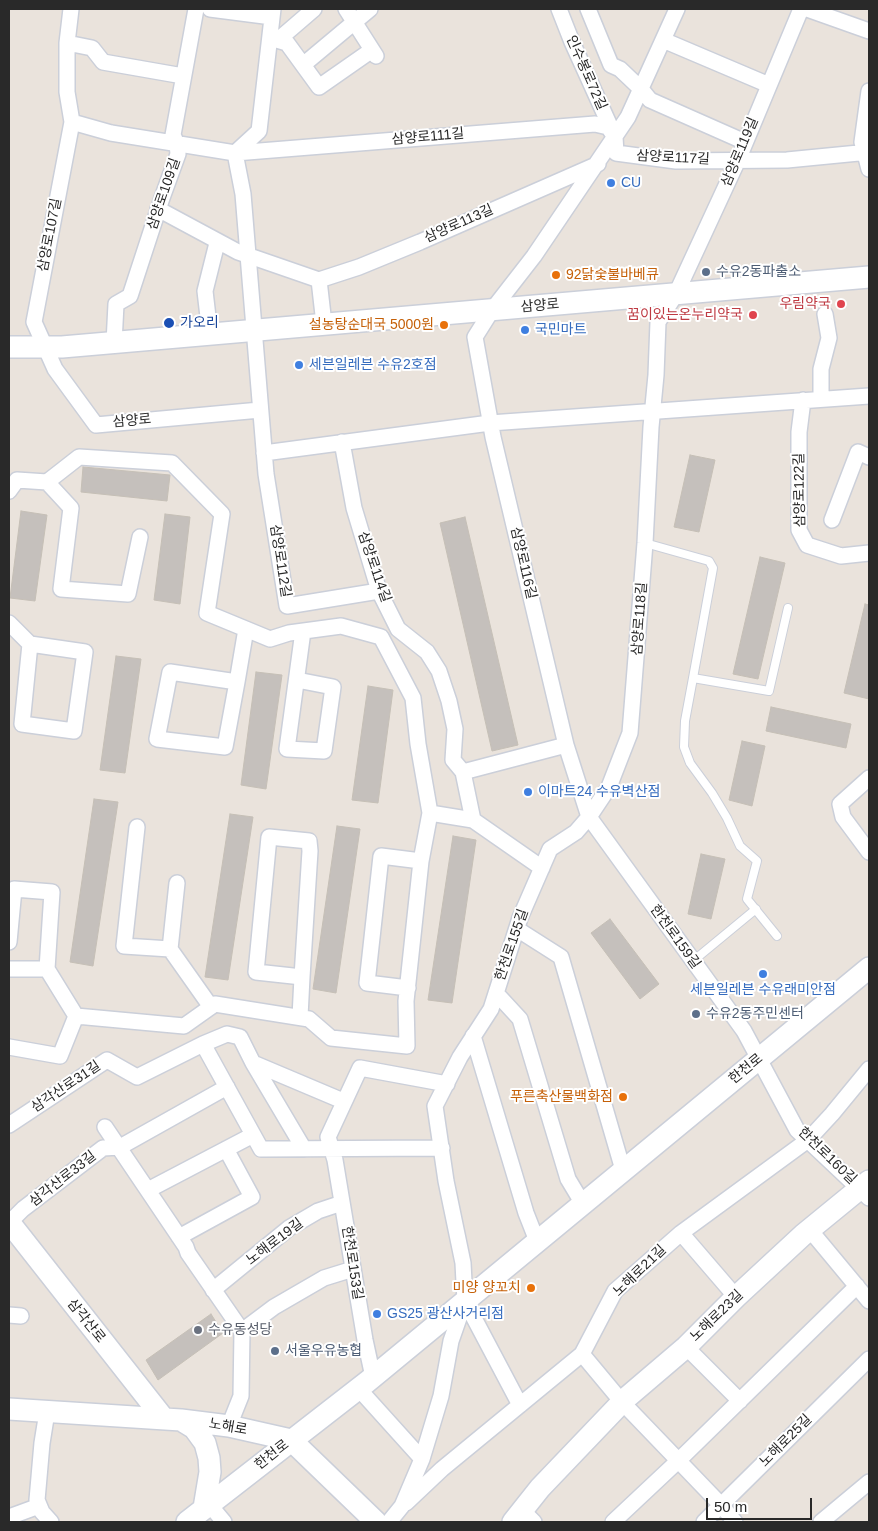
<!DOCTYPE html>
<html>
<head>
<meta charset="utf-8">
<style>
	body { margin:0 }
	#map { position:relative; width:878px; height:1531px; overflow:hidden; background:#eae3dc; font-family:Helvetica,sans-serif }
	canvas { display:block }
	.frame { position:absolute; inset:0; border:10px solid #292929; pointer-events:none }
	.scale { position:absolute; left:706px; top:1498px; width:106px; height:22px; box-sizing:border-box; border:2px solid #292929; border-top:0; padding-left:6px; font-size:15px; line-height:18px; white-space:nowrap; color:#292929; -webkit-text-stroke:4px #fff; paint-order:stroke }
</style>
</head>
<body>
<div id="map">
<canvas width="878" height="1531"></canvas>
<div class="frame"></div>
<div class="scale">50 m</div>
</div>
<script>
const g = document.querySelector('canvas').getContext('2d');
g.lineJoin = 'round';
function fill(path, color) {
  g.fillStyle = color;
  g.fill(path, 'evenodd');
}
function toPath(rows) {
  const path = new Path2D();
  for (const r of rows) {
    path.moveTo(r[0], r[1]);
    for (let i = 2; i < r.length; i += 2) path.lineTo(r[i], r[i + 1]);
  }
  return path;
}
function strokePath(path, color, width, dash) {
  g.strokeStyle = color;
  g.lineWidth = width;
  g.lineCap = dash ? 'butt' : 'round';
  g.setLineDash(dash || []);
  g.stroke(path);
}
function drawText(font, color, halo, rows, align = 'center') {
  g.font = font + ' Helvetica,"Noto Sans KR",sans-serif';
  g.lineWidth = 4;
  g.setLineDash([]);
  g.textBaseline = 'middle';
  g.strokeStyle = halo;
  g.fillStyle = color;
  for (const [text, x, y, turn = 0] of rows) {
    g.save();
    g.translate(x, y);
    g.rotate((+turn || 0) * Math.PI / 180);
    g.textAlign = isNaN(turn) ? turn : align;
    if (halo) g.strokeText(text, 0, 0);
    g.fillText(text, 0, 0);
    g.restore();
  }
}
const building = toPath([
	[690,455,715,460,699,532,674,527,690,455],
	[83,467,170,475,167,501,81,492,83,467],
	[21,511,47,515,35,601,10,598,21,511],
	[165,514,190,517,180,604,154,600,165,514],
	[465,517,518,745,492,751,440,523,465,517],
	[760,557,785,563,758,679,733,674,760,557],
	[865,604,869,605,869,699,844,693,865,604],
	[116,656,141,659,125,773,100,770,116,656],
	[256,672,282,675,266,789,241,785,256,672],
	[368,686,393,690,378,803,352,800,368,686],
	[771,707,851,724,846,748,766,731,771,707],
	[742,741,765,746,752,806,729,800,742,741],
	[94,799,118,802,93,966,70,962,94,799],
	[230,814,253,817,228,980,205,977,230,814],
	[337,826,360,829,336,993,313,989,337,826],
	[453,836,476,840,452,1003,428,1000,453,836],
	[701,854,725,859,711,919,688,914,701,854],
	[610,919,659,984,640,999,591,933,610,919],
	[211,1314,223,1333,158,1380,146,1360,211,1314]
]);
const lane = toPath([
	[645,543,709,561,713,568,693,678,769,691,788,608],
	[693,678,685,721,684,747,690,763,712,793,727,818,740,846,757,861,747,899,777,936],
	[693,961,756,909]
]);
const street = toPath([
	[71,9,67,43,67,92,72,122,34,322,55,369,96,425,260,410],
	[210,9,272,17],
	[346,9,376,56],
	[559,9,572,42,615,137,616,153,676,161,787,160,869,152],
	[588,9,611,65,620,69,641,89,650,100,745,142],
	[677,9,628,117,534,256,492,310,475,337,493,437,566,745,589,817,744,1031,797,1130,869,1198],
	[807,9,869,31],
	[270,38,287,43,319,87,372,50],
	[278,40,314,9],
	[663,40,769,85],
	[67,43,92,48,103,62,183,76],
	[303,65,370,9],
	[869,91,862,142,869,169],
	[72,122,111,133,235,153,595,124,608,127,615,137],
	[235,153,243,194,266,474,287,606,379,591],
	[235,153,259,131,273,9],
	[158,209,238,252,319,280],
	[324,324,319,280,359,267,420,242,598,164],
	[210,334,205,291,217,243],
	[114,343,116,304,130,296,162,198,178,154,177,144,173,135,196,9],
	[821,399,821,369,829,338,825,314],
	[803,400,799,432,799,530,807,545,841,556,869,553],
	[342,442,354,508,379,591,398,629,427,652,439,671,449,701,455,729,453,760,463,772,566,745],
	[264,453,490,423,869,396],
	[47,482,71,508,61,589,128,594,140,537],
	[9,491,17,480,47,482,79,457,172,463,222,514,207,613,270,639,289,633,341,626,381,637,413,698,418,744,430,813,421,861,406,1001,407,1046,331,1038,309,1019,215,1004,184,1026,76,1016],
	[832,520,858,452,869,457],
	[9,623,30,644,85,652,74,731,22,724,30,644],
	[297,680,333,687,324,751,287,749,303,631],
	[237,682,170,672,157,739,225,747,237,682,246,629],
	[463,772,473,820,542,868],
	[869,778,840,804,843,817,869,852],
	[430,813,473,820],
	[137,827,124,946,170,949],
	[177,883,170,949,211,1007],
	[517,929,561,957,623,1170],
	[9,942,14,889,52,892,47,969,76,1016],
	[9,969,47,969],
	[408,988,367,983,381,856,421,861],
	[496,993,520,1019,568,1179,583,1204],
	[300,1017,302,977,310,851,309,841,269,837,256,972,302,977],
	[473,1036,526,1213,537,1241],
	[203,1044,261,1149,442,1148],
	[9,1047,60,1056,76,1016],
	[253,1063,304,1149],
	[9,1125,107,1060,137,1077,203,1044,227,1034,240,1037,253,1063,343,1101],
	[105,1127,186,1247,188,1253,242,1331,241,1396,229,1426],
	[148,1190,253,1135],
	[9,1223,23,1209,103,1148,120,1147,227,1087],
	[810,1230,869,1301],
	[681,1233,736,1297],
	[179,1237,252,1197,226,1149],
	[213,1290,289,1228,318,1211,342,1203],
	[465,1301,520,1405],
	[9,1315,21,1316],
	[242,1331,274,1307,324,1278,353,1269],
	[686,1347,740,1401],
	[582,1354,622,1402,721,1505,735,1522],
	[373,1377,365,1340,335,1160,328,1137,360,1068,447,1084],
	[358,1388,422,1459],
	[47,1412,42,1443,37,1500,42,1512,51,1522],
	[406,1503,442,1469,582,1354,615,1291,681,1233,808,1140,832,1114,869,1069],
	[209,1504,224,1522],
	[522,1510,534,1522],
	[9,1517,39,1506],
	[389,1522,402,1506,422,1459,441,1396,451,1341,465,1301,463,1263,446,1181,435,1106,460,1057,491,1009,520,918,550,849,576,832,589,817,609,787,630,733,645,543,651,427,656,375,658,322,676,294,738,160,801,9],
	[613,1522,678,1461,857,1286],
	[704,1522,869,1359],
	[821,1522,869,1482]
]);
const secondary = toPath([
	[9,347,62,347,869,277],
	[9,1222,164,1419],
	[9,1409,181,1420,229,1426,291,1440,376,1522],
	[181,1420,194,1428,205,1443,209,1458,210,1472,204,1508],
	[187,1522,367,1382,869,968],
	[513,1522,540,1488,625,1399,686,1347,736,1297,803,1235,869,1181]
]);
const markers = [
	[611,183,5,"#3f7fe0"],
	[706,272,5,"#5c6f8a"],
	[556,275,5,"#e8710a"],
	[841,304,5,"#e0444e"],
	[753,315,5,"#e0444e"],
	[169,323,6,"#1a4fb4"],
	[444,325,5,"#e8710a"],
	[525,330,5,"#3f7fe0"],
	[299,365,5,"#3f7fe0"],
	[528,792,5,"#3f7fe0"],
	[763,974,5,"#3f7fe0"],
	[696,1014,5,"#5c6f8a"],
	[623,1097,5,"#e8710a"],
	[531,1288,5,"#e8710a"],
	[377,1314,5,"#3f7fe0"],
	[198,1330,5,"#6b7280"],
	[275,1351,5,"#5c6f8a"]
];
const streetNames = [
	["인수봉로72길",586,73,66],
	["삼양로111길",428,137,-5],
	["삼양로119길",740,152,-67],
	["삼양로117길",673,158,3],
	["삼양로109길",164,194,-71],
	["삼양로113길",459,224,-24],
	["삼양로107길",50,235,-79],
	["삼양로",540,306,-5],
	["삼양로",132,421,-5],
	["삼양로122길",800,490,-91],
	["삼양로112길",280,561,81],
	["삼양로116길",523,563,77],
	["삼양로114길",374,567,71],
	["삼양로118길",640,619,-86],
	["한천로159길",675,937,54],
	["한천로155길",512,945,-71],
	["한천로",746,1069,-39],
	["삼각산로31길",66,1087,-34],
	["한천로160길",827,1156,44],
	["삼각산로33길",63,1179,-38],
	["노해로19길",275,1242,-37],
	["한천로153길",352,1263,81],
	["노해로21길",640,1271,-44],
	["노해로23길",717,1316,-44],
	["삼각산로",86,1321,51],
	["노해로",228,1427,10],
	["노해로25길",786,1441,-45],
	["한천로",272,1455,-38]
];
const shopNames = [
	["CU",621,183],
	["국민마트",535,330],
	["세븐일레븐 수유2호점",309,365],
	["이마트24 수유벽산점",538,792],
	["세븐일레븐 수유래미안점",763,990,"center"],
	["GS25 광산사거리점",387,1314]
];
const serviceNames = [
	["수유2동파출소",716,272],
	["수유2동주민센터",706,1014],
	["서울우유농협",285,1351]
];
const foodNames = [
	["92닭숯불바베큐",566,275,"left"],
	["설농탕순대국 5000원",434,325],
	["푸른축산물백화점",613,1097],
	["미양 양꼬치",521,1288]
];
const healthNames = [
	["우림약국",831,304],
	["꿈이있는온누리약국",743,315]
];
const transitNames = [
	["가오리",180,323]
];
const worshipNames = [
	["수유동성당",208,1330]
];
fill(building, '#c5c0bc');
strokePath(building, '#c5bfb6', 1);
strokePath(lane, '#cbcfd9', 10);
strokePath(street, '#cbcfd9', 18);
strokePath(secondary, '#cbcfd9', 24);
strokePath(lane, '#fff', 8);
strokePath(street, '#fff', 15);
strokePath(secondary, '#fff', 21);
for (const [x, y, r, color] of markers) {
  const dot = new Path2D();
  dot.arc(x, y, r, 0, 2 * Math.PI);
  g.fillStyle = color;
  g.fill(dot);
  strokePath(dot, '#fff', 2);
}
drawText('14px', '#292929', '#fff', streetNames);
drawText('14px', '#366cbe', '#fff', shopNames, 'left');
drawText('14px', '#4e5e75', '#fff', serviceNames, 'left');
drawText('14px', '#c56008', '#fff', foodNames, 'right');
drawText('14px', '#be3a42', '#fff', healthNames, 'right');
drawText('14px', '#164399', '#fff', transitNames, 'left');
drawText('14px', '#5b616d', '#fff', worshipNames, 'left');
</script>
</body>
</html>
